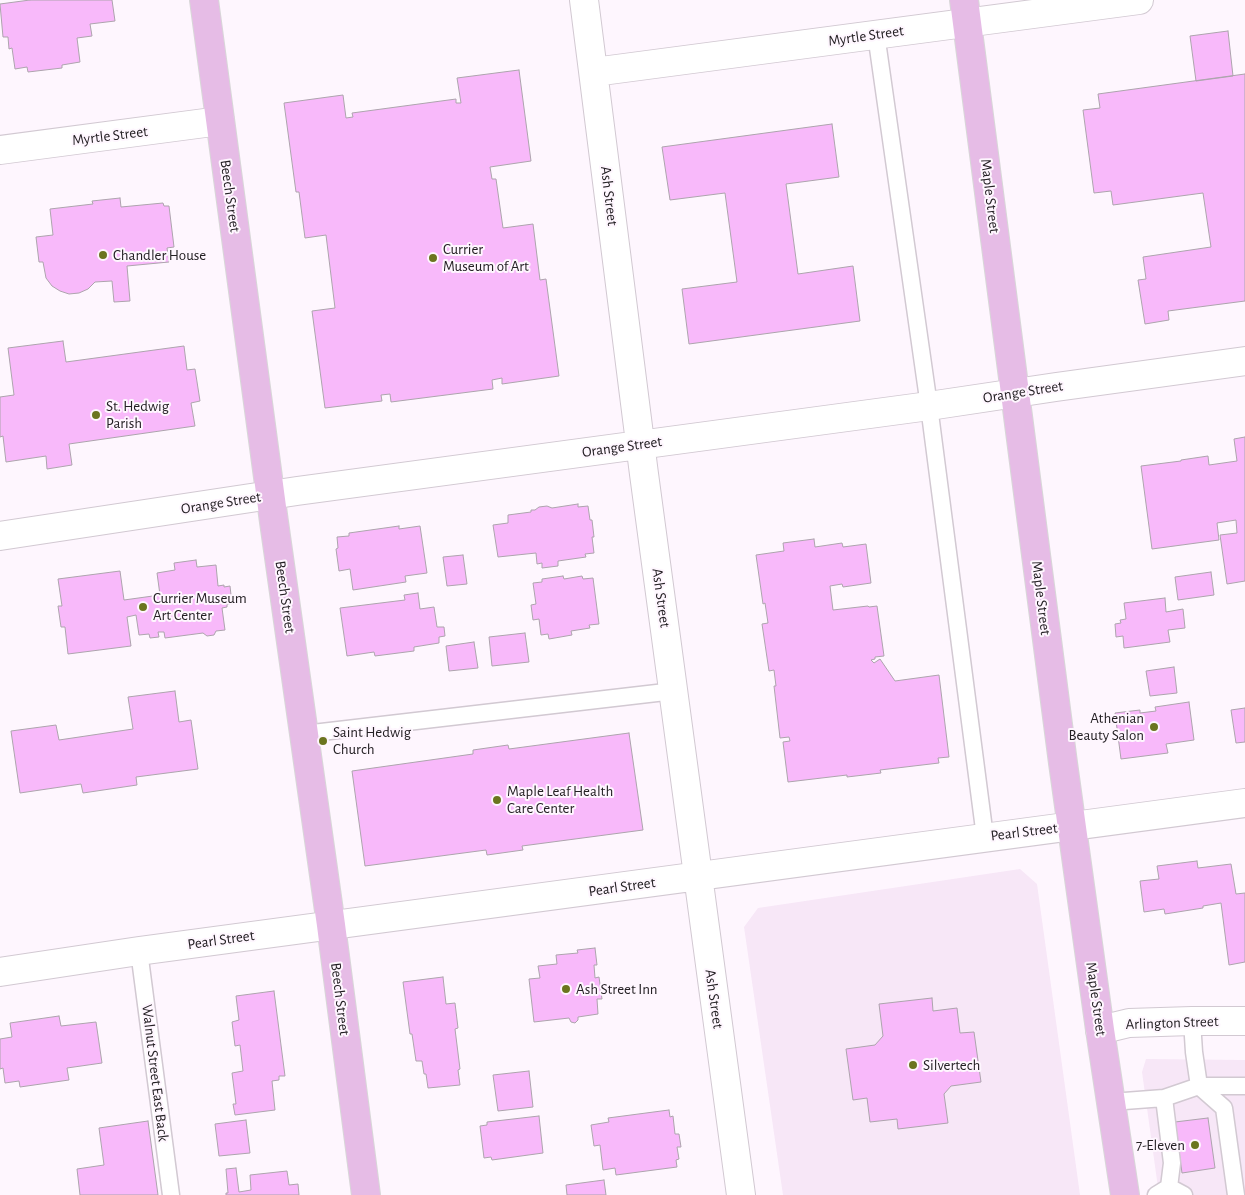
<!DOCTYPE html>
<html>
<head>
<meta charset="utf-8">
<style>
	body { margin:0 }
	canvas { display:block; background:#fef6fe }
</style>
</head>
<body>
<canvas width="1245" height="1195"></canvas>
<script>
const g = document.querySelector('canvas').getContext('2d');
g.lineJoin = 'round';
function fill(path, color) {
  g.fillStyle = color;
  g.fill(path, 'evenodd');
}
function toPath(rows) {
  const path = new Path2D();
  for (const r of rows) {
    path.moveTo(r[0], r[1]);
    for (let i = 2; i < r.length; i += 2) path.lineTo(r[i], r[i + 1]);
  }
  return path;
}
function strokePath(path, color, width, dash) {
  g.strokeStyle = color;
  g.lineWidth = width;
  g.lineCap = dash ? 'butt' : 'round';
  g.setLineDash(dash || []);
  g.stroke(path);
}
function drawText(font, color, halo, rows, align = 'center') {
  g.font = font + ' "Alegreya Sans",sans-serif';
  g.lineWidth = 4;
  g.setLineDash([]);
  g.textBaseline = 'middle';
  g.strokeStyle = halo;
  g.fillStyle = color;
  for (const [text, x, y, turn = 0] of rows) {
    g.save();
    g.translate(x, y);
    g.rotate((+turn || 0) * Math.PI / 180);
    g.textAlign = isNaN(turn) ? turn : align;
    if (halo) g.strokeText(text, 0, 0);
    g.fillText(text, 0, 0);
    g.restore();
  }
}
const built = toPath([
	[1020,869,1037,884,1080,1195,783,1195,744,927,758,908],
	[1146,1059,1245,1060,1245,1195,1159,1195,1142,1072]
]);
const building = toPath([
	[30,0,112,0,115,21,90,24,92,36,77,38,80,62,62,65,62,68,28,72,27,67,15,69,12,48,9,49,8,37,3,37,0,4,30,0],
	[1228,31,1233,76,1196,81,1190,36,1228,31],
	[519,70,531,161,490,167,492,179,496,179,503,228,533,224,540,280,546,279,559,376,502,384,502,378,492,380,493,389,391,402,390,394,381,395,382,401,325,408,312,311,335,308,326,235,305,238,299,192,296,192,284,103,343,95,346,118,353,117,352,113,456,99,456,103,461,103,457,78,519,70],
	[1245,74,1245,301,1168,311,1169,320,1145,324,1138,280,1146,279,1143,257,1211,247,1203,193,1113,205,1111,191,1094,193,1083,110,1100,108,1098,94,1245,74],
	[832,124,839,177,786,184,798,274,853,266,860,321,689,344,682,289,737,282,725,193,670,200,662,147,832,124],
	[120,198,121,207,163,203,164,206,169,206,174,247,167,248,169,262,127,266,130,301,114,302,112,281,95,282,88,289,79,293,69,294,60,291,52,286,46,278,43,262,39,262,36,237,53,235,50,209,93,204,92,201,120,198],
	[63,341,66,362,184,346,187,370,195,369,200,401,191,403,195,426,69,444,72,465,47,469,46,456,6,462,3,436,0,437,0,397,14,395,8,348,63,341],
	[1245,437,1245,581,1227,584,1220,535,1237,533,1236,520,1217,523,1219,540,1152,549,1141,466,1181,461,1181,460,1208,456,1209,465,1237,461,1234,439,1245,437],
	[578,504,578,507,588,506,590,520,592,520,594,537,592,537,594,553,585,554,586,557,558,561,558,566,542,568,542,563,537,564,536,553,498,557,493,525,508,523,508,515,531,512,531,510,535,510,539,507,547,506,552,508,578,504],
	[399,526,399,529,420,526,427,573,405,576,406,582,353,590,350,569,339,571,336,549,338,548,337,537,349,536,349,533,399,526],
	[814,539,815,547,842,543,843,547,866,544,871,583,843,587,842,584,830,586,833,610,868,606,869,607,877,606,884,656,875,657,875,659,871,660,874,663,880,659,895,681,939,675,949,757,938,758,939,763,880,770,881,773,847,777,847,775,788,782,783,742,790,741,789,737,780,738,774,686,776,686,774,670,769,671,762,624,768,623,765,603,763,604,756,555,784,551,783,543,814,539],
	[463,555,467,584,447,586,443,557,463,555],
	[196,560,197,567,216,565,218,586,224,585,224,587,230,586,232,604,227,604,227,607,222,608,225,630,216,631,214,635,207,636,203,633,165,638,164,632,158,632,159,637,150,638,149,634,139,635,136,615,127,617,131,646,68,654,65,627,61,627,58,606,62,606,58,579,120,571,124,600,160,595,157,573,175,570,174,563,196,560],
	[1211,572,1214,595,1178,600,1175,577,1211,572],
	[563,576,564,579,582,576,583,579,593,578,599,624,589,625,590,628,571,631,572,635,549,639,548,634,541,635,539,619,533,620,531,605,536,604,533,583,542,582,542,579,563,576],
	[418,593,420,609,434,607,437,627,444,627,445,636,439,637,439,643,414,647,414,651,375,656,374,652,347,656,340,608,405,600,404,595,418,593],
	[1165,598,1166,612,1183,609,1185,628,1168,630,1170,642,1124,648,1123,636,1116,637,1115,624,1121,623,1120,620,1126,619,1124,603,1165,598],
	[525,633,529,662,492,666,489,637,525,633],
	[474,642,478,668,449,671,446,646,474,642],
	[1174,667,1177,693,1150,696,1146,671,1174,667],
	[175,691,179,722,191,720,198,769,136,777,137,785,83,793,81,784,20,793,11,731,56,725,59,740,133,729,128,697,175,691],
	[1189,702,1194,740,1166,744,1168,753,1121,759,1115,713,1140,710,1140,713,1156,711,1155,707,1189,702],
	[1245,708,1245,742,1236,743,1231,710,1245,708],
	[629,733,643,830,522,846,523,850,487,855,486,850,365,866,352,771,473,754,473,750,508,745,509,749,629,733],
	[1197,861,1198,868,1231,864,1236,894,1245,893,1245,962,1229,965,1221,903,1203,906,1203,908,1165,914,1164,909,1144,912,1140,881,1159,879,1157,866,1197,861],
	[595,948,597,965,594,965,595,978,599,977,602,999,597,999,598,1014,578,1017,578,1020,575,1023,571,1022,569,1018,534,1022,529,979,540,978,538,966,557,964,556,955,578,953,577,950,595,948],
	[443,977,446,1004,455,1003,458,1028,455,1029,460,1069,458,1070,460,1085,428,1088,426,1074,424,1074,422,1061,416,1061,412,1034,410,1034,403,982,443,977],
	[274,991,285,1076,279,1076,279,1080,272,1081,275,1110,235,1115,233,1104,236,1104,232,1073,243,1071,240,1045,235,1046,232,1022,239,1020,236,996,274,991],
	[932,998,933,1011,957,1008,960,1033,974,1032,981,1082,951,1086,944,1094,948,1123,898,1129,897,1119,870,1122,867,1098,853,1100,846,1049,875,1045,883,1036,879,1004,932,998],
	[59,1016,61,1026,96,1022,102,1063,67,1068,69,1080,20,1087,19,1081,5,1083,3,1068,0,1069,0,1039,12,1037,10,1023,59,1016],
	[529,1071,533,1107,498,1111,493,1075,529,1071],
	[669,1110,670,1117,673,1116,675,1134,679,1134,681,1147,677,1147,679,1159,676,1160,677,1167,616,1175,615,1168,603,1170,600,1145,594,1146,591,1125,609,1122,608,1118,669,1110],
	[539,1116,543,1153,492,1160,491,1157,484,1158,480,1126,487,1125,487,1122,539,1116],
	[1208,1118,1215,1168,1182,1173,1175,1122,1208,1118],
	[246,1120,250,1153,219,1156,215,1124,246,1120],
	[148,1121,158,1195,80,1195,77,1169,104,1165,99,1128,148,1121],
	[236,1168,239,1192,251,1190,250,1175,287,1171,289,1185,298,1184,299,1195,226,1195,226,1193,228,1193,226,1169,236,1168],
	[604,1180,606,1195,567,1195,566,1185,604,1180]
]);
const service = toPath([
	[876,34,929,406,985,837],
	[304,734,674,691],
	[139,951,171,1195],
	[1192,1021,1194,1052,1199,1086,1224,1108,1236,1195],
	[1111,1102,1164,1098,1199,1086,1245,1086],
	[1169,1187,1184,1195],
	[1156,1195,1169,1187,1172,1163,1164,1098]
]);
const minor = toPath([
	[584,0,644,474,741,1195],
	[594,72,1139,0],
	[0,150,220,121],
	[0,536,297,491,929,406,1056,387,1245,361],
	[0,972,139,951,1245,803],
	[1100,1030,1129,1023,1192,1021,1245,1021]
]);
const primary = toPath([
	[204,0,274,522,331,925,366,1195],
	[964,0,1063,763,1100,1030,1125,1195]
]);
const markers = [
	[103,255,5,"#6b751f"],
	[433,258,5,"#6b751f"],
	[96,415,5,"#6b751f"],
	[143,607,5,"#6b751f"],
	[1154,727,5,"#6b751f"],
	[323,741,5,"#6b751f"],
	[497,800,5,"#6b751f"],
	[566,989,5,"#6b751f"],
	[913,1065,5,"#6b751f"],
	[1195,1145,5,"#6b751f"]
];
const streetNames = [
	["Myrtle Street",866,36,-8],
	["Myrtle Street",110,136,-7],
	["Beech Street",230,196,82],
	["Ash Street",609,196,83],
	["Maple Street",990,196,83],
	["Orange Street",1023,392,-9],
	["Orange Street",622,447,-8],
	["Orange Street",221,503,-9],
	["Beech Street",285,597,82],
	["Ash Street",661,598,82],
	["Maple Street",1041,598,83],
	["Pearl Street",1024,832,-7],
	["Pearl Street",622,887,-8],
	["Pearl Street",221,940,-8],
	["Beech Street",340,999,83],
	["Ash Street",714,999,82],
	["Maple Street",1096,999,82],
	["Arlington Street",1172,1023,-2],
	["Walnut Street East Back",155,1073,83]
];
const poiNames = [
	["Currier",443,249],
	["Museum of Art",443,266],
	["Chandler House",113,255],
	["St. Hedwig",106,406],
	["Parish",106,423],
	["Currier Museum",153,598],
	["Art Center",153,615],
	["Athenian",1144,718,"right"],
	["Beauty Salon",1144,735,"right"],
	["Saint Hedwig",333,732],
	["Church",333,749],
	["Maple Leaf Health",507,791],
	["Care Center",507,808],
	["Ash Street Inn",576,989],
	["Silvertech",923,1065],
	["7-Eleven",1185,1145,"right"]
];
fill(built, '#f7e7f7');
fill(building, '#f8b9fa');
strokePath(building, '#ada4ad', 1);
strokePath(service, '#d2c9d2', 19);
strokePath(minor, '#d2c9d2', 30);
strokePath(primary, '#d8d7d8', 30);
strokePath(service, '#fff', 16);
strokePath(minor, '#fff', 28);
strokePath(primary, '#e6bce6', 28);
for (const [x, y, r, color] of markers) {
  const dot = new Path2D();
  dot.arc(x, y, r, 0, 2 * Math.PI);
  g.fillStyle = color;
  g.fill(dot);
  strokePath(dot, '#fef6fe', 2);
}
drawText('15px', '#242024', '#fef6fe', streetNames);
drawText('15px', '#242024', '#fef6fe', poiNames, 'left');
</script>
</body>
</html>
